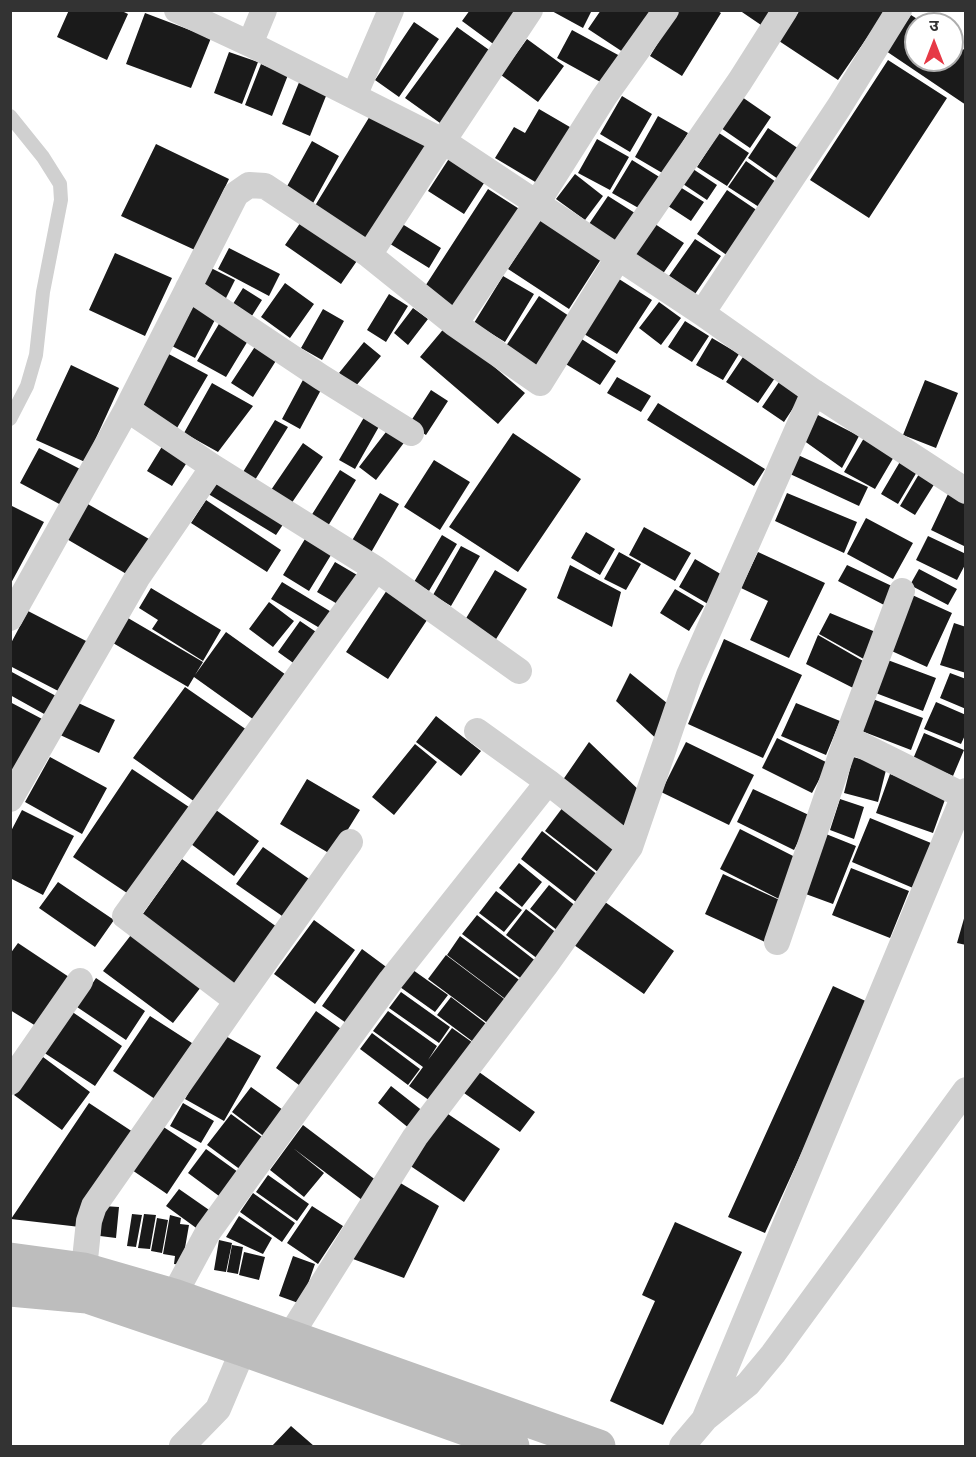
<!DOCTYPE html>
<html>
<head>
<meta charset="utf-8">
<style>
	body { margin:0 }
	#map { position:relative; width:976px; height:1457px; overflow:hidden; background:#fff; font-family:Raleway,"Noto Sans Devanagari",sans-serif }
	canvas { display:block }
	.frame { position:absolute; inset:0; border:12px solid #333; pointer-events:none }
	.north { position:absolute; left:904px; top:12px; width:60px; height:60px; box-sizing:border-box; background:#fff; border:2px solid #adadad; border-radius:50%; rotate:0deg; font-size:16px; font-weight:700; line-height:24px; text-align:center; color:#333 }
	.north::after { content:''; display:block; margin:auto; width:21px; height:27px; background:#e63946; clip-path:polygon(50% 0,100% 100%,50% 72%,0 100%) }
</style>
</head>
<body>
<div id="map">
<canvas width="976" height="1457"></canvas>
<div class="frame"></div>
<div class="north">उ</div>
</div>
<script>
const g = document.querySelector('canvas').getContext('2d');
g.lineJoin = 'round';
function fill(path, color) {
  g.fillStyle = color;
  g.fill(path, 'evenodd');
}
function toPath(rows) {
  const path = new Path2D();
  for (const r of rows) {
    path.moveTo(r[0], r[1]);
    for (let i = 2; i < r.length; i += 2) path.lineTo(r[i], r[i + 1]);
  }
  return path;
}
function strokePath(path, color, width, dash) {
  g.strokeStyle = color;
  g.lineWidth = width;
  g.lineCap = dash ? 'butt' : 'round';
  g.setLineDash(dash || []);
  g.stroke(path);
}
const building = toPath([
	[69,10,120,10,128,14,107,60,57,37],
	[470,10,521,10,496,46,462,21],
	[550,10,592,10,583,28],
	[601,10,656,10,626,54,588,29],
	[678,10,716,10,721,13,682,76,650,56],
	[739,10,771,10,761,25],
	[800,10,886,10,838,80,779,41],
	[145,13,211,38,191,88,126,64],
	[911,15,925,24,916,24,916,60,952,60,952,42,966,51,966,105,886,51],
	[414,22,439,39,399,97,375,80],
	[457,27,492,52,440,123,405,98],
	[572,30,620,56,604,84,557,58],
	[527,39,564,66,538,102,501,75],
	[229,52,258,62,242,104,214,93],
	[888,60,947,98,869,218,810,180],
	[261,64,288,75,272,116,245,105],
	[300,80,328,91,310,136,282,124],
	[622,96,652,114,630,152,600,134],
	[742,97,771,117,750,148,721,128],
	[539,109,575,130,542,186,495,158,514,127,525,133],
	[373,111,428,144,369,242,313,209],
	[658,116,688,133,664,174,635,157],
	[768,128,799,149,778,179,748,158],
	[719,133,749,153,727,186,697,167],
	[597,139,629,157,610,190,578,173],
	[312,141,339,156,312,205,285,190],
	[156,144,229,179,195,250,121,216],
	[450,157,486,180,464,214,428,191],
	[632,160,661,178,642,210,612,193],
	[746,161,776,182,759,207,728,187],
	[693,169,717,185,707,200,683,184],
	[575,174,603,196,585,220,556,199],
	[680,187,704,202,691,221,668,206],
	[488,189,524,212,458,314,422,291],
	[727,190,758,211,728,256,697,234],
	[608,196,638,215,619,243,589,224],
	[305,216,361,255,341,284,285,245],
	[542,217,603,256,569,309,508,269],
	[399,222,441,248,429,268,387,242],
	[655,224,684,243,660,278,631,259],
	[695,239,721,256,695,294,669,276],
	[229,248,280,274,269,296,218,269],
	[115,253,172,278,145,336,89,310],
	[211,268,235,280,225,300,200,288],
	[503,276,534,294,505,342,474,323],
	[619,279,652,300,617,354,584,334],
	[285,283,314,304,290,338,261,317],
	[243,288,262,300,250,319,231,307],
	[389,294,408,306,386,342,367,330],
	[539,296,569,316,536,366,506,346],
	[193,301,218,314,195,358,170,345],
	[659,302,681,318,661,345,639,328],
	[413,308,428,319,408,345,394,333],
	[323,309,344,321,322,360,301,348],
	[223,317,252,334,226,377,197,361],
	[685,321,709,336,692,362,668,347],
	[446,326,525,393,498,424,420,357],
	[580,338,616,361,600,385,564,363],
	[712,338,739,354,723,380,696,365],
	[258,342,279,356,253,397,231,383],
	[364,342,381,356,355,387,339,373],
	[165,352,208,375,177,428,135,405],
	[743,357,775,378,758,403,726,382],
	[71,365,119,388,85,462,36,440],
	[617,377,651,396,641,412,607,393],
	[304,378,322,388,300,429,282,419],
	[925,380,958,393,936,448,903,435],
	[779,382,801,396,784,422,762,407],
	[212,383,253,406,218,452,184,433],
	[431,390,448,401,426,435,409,424],
	[658,403,765,469,754,486,647,420],
	[366,414,381,423,355,469,339,460],
	[816,414,859,436,842,468,803,440],
	[275,420,288,427,255,480,243,472],
	[389,428,406,440,376,480,359,467],
	[513,433,581,479,518,572,449,527],
	[864,438,895,455,875,489,844,472],
	[166,440,191,456,172,486,147,471],
	[303,443,323,457,291,504,271,490],
	[39,448,82,470,63,506,20,483],
	[798,455,868,487,859,506,790,474],
	[434,460,470,482,440,530,404,507],
	[901,460,918,470,898,504,881,494],
	[340,470,356,480,328,526,311,516],
	[919,474,935,483,915,515,900,506],
	[212,480,284,523,276,535,205,492],
	[380,493,399,504,369,556,350,544],
	[787,493,857,522,844,553,775,521],
	[948,494,966,503,966,547,931,530],
	[206,500,281,550,267,572,191,523],
	[86,503,156,543,135,579,65,538],
	[10,505,44,522,10,585],
	[866,518,913,543,893,579,847,554],
	[644,527,691,553,675,581,629,555],
	[586,532,615,549,600,575,571,558],
	[442,535,457,544,429,591,414,582],
	[928,536,966,554,966,563,957,580,916,560],
	[305,539,331,555,309,591,283,575],
	[461,546,480,556,451,606,433,595],
	[619,552,641,564,626,590,604,579],
	[758,552,825,583,789,658,750,640,768,601,741,588],
	[695,559,724,576,708,604,679,587],
	[335,562,364,579,346,609,317,592],
	[570,565,621,592,612,627,557,598],
	[847,565,894,587,886,606,838,581],
	[919,569,957,589,948,605,910,585],
	[495,570,527,589,493,644,462,625],
	[282,582,333,613,323,630,271,599],
	[151,588,221,630,203,661,152,629,158,620,139,608],
	[675,589,704,606,689,631,660,613],
	[387,590,429,617,388,679,346,652],
	[910,594,952,613,927,667,885,648],
	[269,602,294,621,273,647,249,629],
	[28,611,90,643,64,694,10,666,10,645],
	[830,613,878,633,869,662,819,634],
	[128,618,203,662,195,675,226,632,289,677,257,722,194,677,188,687,113,643],
	[300,621,322,636,299,667,278,652],
	[954,623,966,627,966,673,940,665],
	[818,635,870,665,859,691,806,664],
	[724,639,802,675,763,758,688,724],
	[885,659,936,678,923,711,873,692],
	[10,671,56,696,46,715,10,695],
	[630,673,673,708,663,745,616,701],
	[950,673,966,679,966,709,940,698],
	[185,687,247,730,195,802,133,758],
	[870,698,923,718,911,750,859,730],
	[74,701,115,720,99,753,58,734],
	[10,702,44,720,10,781],
	[936,702,966,715,966,733,961,744,924,729],
	[796,703,840,721,826,755,781,736],
	[436,716,481,751,461,776,416,742],
	[924,733,964,750,953,776,913,759],
	[777,738,828,763,812,793,762,768],
	[589,742,643,794,627,834,558,787],
	[686,742,754,775,729,825,661,792],
	[415,744,437,762,394,815,372,797],
	[50,757,107,788,82,834,25,802],
	[853,757,887,766,878,802,844,793],
	[132,769,189,807,130,895,73,857],
	[890,774,947,794,933,833,876,813],
	[307,779,360,810,332,855,280,824],
	[753,789,811,816,794,850,737,822],
	[840,799,864,807,854,839,830,830],
	[563,807,618,850,599,873,545,831],
	[22,810,74,836,43,895,10,878,10,833],
	[216,810,259,841,234,876,191,844],
	[870,818,931,843,913,888,852,862],
	[740,829,799,859,779,899,720,869],
	[542,831,598,875,576,902,521,859],
	[826,834,856,846,833,904,803,893],
	[263,847,312,881,285,918,236,884],
	[182,859,277,927,235,985,140,918],
	[519,863,542,882,522,907,499,888],
	[851,868,909,891,890,938,832,915],
	[723,874,784,902,765,942,705,914],
	[58,882,114,920,95,947,39,908],
	[549,885,577,907,558,931,530,909],
	[496,891,522,910,504,932,479,913],
	[605,902,674,951,644,994,574,945],
	[526,909,558,934,538,959,506,935],
	[477,915,537,962,523,980,462,934],
	[965,915,966,915,966,945,957,943],
	[314,920,355,950,315,1004,274,974],
	[131,935,201,987,173,1023,103,971],
	[460,936,522,982,508,1001,447,955],
	[18,943,69,977,36,1026,10,1010,10,954],
	[362,949,389,969,349,1025,322,1006],
	[446,955,507,1001,490,1025,428,979],
	[413,970,448,995,435,1012,400,987],
	[96,978,145,1011,126,1040,77,1007],
	[833,986,870,1003,765,1233,728,1217],
	[401,992,450,1027,439,1043,389,1008],
	[451,997,489,1026,476,1044,437,1015],
	[71,1011,122,1046,95,1086,43,1052],
	[316,1011,344,1031,303,1088,276,1068],
	[388,1011,437,1046,428,1060,452,1028,476,1045,433,1103,409,1086,423,1067,373,1031],
	[150,1016,195,1045,158,1101,113,1071],
	[372,1033,420,1069,408,1085,360,1049],
	[222,1034,261,1056,224,1121,185,1099],
	[43,1057,90,1092,62,1130,14,1095],
	[479,1072,535,1112,520,1132,464,1093],
	[391,1086,424,1112,410,1129,378,1103],
	[251,1087,290,1115,270,1141,232,1112],
	[89,1103,133,1132,80,1227,11,1219],
	[183,1103,214,1121,201,1143,170,1126],
	[445,1112,500,1149,464,1202,409,1165],
	[231,1114,269,1142,245,1173,207,1145],
	[303,1125,377,1181,362,1200,293,1148,324,1173,304,1197,270,1170],
	[162,1126,197,1149,167,1194,132,1170],
	[206,1149,238,1172,219,1196,188,1173],
	[268,1175,309,1204,297,1221,256,1192],
	[397,1181,439,1206,404,1278,345,1256],
	[179,1189,212,1212,199,1230,166,1206],
	[253,1193,295,1223,282,1242,240,1212],
	[103,1206,119,1207,116,1238,100,1236],
	[312,1206,343,1226,318,1264,287,1243],
	[132,1214,142,1215,136,1247,127,1246],
	[144,1214,156,1215,150,1249,138,1248],
	[170,1215,181,1218,180,1224,189,1225,182,1265,174,1264,175,1256,163,1254],
	[239,1216,272,1238,263,1254,226,1237],
	[157,1218,168,1220,162,1253,151,1251],
	[675,1222,742,1252,663,1425,610,1401,655,1301,642,1295],
	[219,1240,232,1243,226,1272,214,1270],
	[232,1245,243,1247,238,1274,227,1272],
	[244,1252,265,1257,259,1280,239,1275],
	[293,1256,315,1264,301,1304,279,1296],
	[291,1426,314,1446,272,1446]
]);
const lane = toPath([
	[10,116,43,157,60,184,61,200,43,292,36,355,27,386,10,419]
]);
const street = toPath([
	[177,10,250,44,443,141,702,313,814,392,966,491],
	[250,44,264,10],
	[354,96,391,10],
	[369,255,443,141,530,10],
	[188,288,321,377,411,433],
	[702,313,839,107,899,10],
	[455,324,537,203,604,97,666,10],
	[10,618,127,409],
	[519,671,376,569,213,467,127,409,236,194,249,185,265,186,369,255,455,324,540,383,618,258,740,81,785,10],
	[477,731,548,782,630,847],
	[847,738,964,796],
	[10,799,137,578,213,467],
	[777,942,847,738,902,591],
	[237,1001,350,842],
	[10,1082,80,981],
	[84,1269,89,1221,94,1206,237,1001,125,916,376,569],
	[174,1295,208,1232,391,980,548,782],
	[290,1336,415,1137,545,966,630,847,689,675,814,392],
	[706,1418,748,1384,773,1354,966,1090],
	[182,1446,218,1409,243,1350],
	[682,1446,704,1420,966,791]
]);
const secondary = toPath([
	[10,1259,84,1269,174,1295,599,1446],
	[10,1290,87,1297,243,1350,513,1446]
]);
fill(building, '#1a1a1a');
strokePath(lane, '#d0d0d0', 14);
strokePath(street, '#d0d0d0', 26);
strokePath(secondary, '#bdbdbd', 33);
</script>
</body>
</html>
